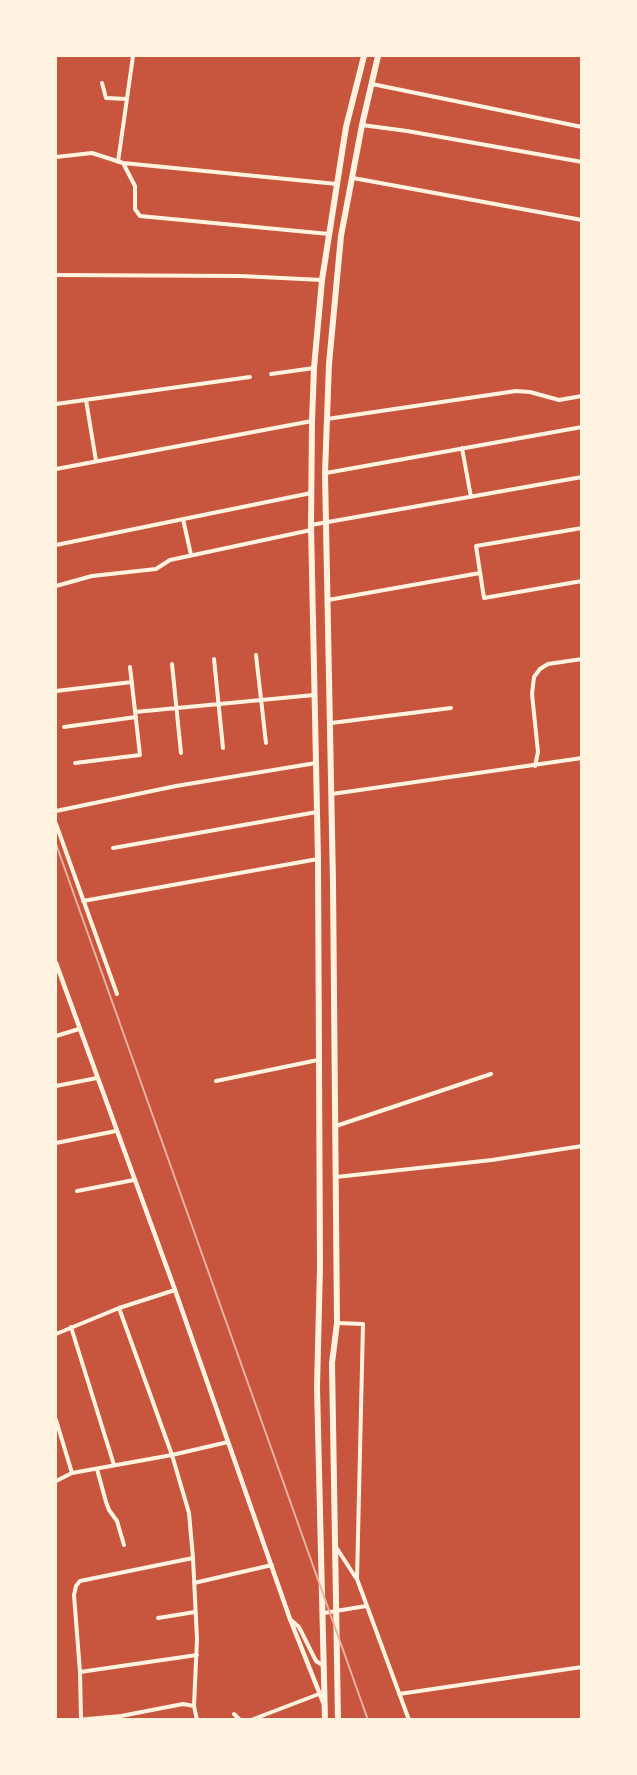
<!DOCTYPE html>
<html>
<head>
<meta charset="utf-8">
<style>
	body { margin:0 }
	#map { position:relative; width:637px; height:1775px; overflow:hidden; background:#c8553d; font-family:Georgia,serif }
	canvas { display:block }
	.frame { position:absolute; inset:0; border:57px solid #fff3e0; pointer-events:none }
</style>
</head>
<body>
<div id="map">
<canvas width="637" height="1775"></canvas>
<div class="frame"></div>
</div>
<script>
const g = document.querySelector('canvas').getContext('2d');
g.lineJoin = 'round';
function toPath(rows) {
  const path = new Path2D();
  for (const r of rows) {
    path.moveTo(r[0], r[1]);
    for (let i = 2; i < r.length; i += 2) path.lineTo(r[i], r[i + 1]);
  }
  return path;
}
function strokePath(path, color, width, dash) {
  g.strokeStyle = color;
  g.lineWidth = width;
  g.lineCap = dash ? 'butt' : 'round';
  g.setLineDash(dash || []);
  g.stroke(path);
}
const minor = toPath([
	[102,83,106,98,127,99],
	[372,84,582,127],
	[362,125,407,131,582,162],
	[56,157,92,153,123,163,337,184],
	[118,162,133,56],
	[123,163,135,186,135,209,140,216,329,234],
	[353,178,582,220],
	[56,275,241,276,322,280],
	[271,374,314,368],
	[86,400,96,461],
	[56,404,250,377],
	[327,419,516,391,530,392,559,400,582,396],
	[462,448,471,497],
	[56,469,312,421],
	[326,473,582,427],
	[183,519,191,555],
	[311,525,582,477],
	[582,528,476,546,484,598,582,581],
	[56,545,311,493],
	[56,586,92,576,156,569,170,560,311,530],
	[328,600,480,573],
	[256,655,266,743],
	[214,659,223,748],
	[172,664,181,753],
	[56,691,132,682],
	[135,712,314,695],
	[331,723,451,708],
	[64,727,136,717],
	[75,763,140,755,130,667],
	[535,766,538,752,532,694,534,677,540,669,548,664,582,659],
	[332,794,582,758],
	[56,811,176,786,316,763],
	[56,824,117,994],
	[113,848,317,812],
	[83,901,318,859],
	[56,1036,79,1029],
	[216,1081,318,1060],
	[56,1086,97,1078],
	[336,1126,491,1074],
	[56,1143,116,1131],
	[336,1177,492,1160,582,1146],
	[77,1191,134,1180],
	[119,1308,172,1455,189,1513,193,1558,197,1639,194,1706,197,1720],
	[337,1323,363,1324,357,1579,409,1720],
	[71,1327,114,1465],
	[56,1334,119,1308,175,1290],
	[56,1420,72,1473],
	[97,1469,106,1502,109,1510,117,1521,124,1545],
	[56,1481,72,1473,172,1455,228,1442],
	[336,1547,356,1578],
	[194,1583,272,1565],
	[324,1613,366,1606],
	[158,1618,195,1612],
	[291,1620,299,1627,316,1661,324,1666],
	[80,1672,197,1655],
	[399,1694,582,1667],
	[234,1714,240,1720],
	[81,1719,80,1672,74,1595,76,1586,80,1581,193,1558],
	[77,1720,121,1716,183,1704,194,1706],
	[251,1720,319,1694]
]);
const tertiary = toPath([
	[56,963,175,1290,290,1619,323,1702]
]);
const trunk = toPath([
	[325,1720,317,1387,320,1267,318,859,311,525,312,421,314,368,322,280,346,127,364,56],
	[338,1720,332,1363,337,1323,333,883,325,473,329,364,341,236,362,125,378,56]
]);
const rail = toPath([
	[56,844,368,1720]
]);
strokePath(minor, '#fff3e0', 4);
strokePath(tertiary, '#fff3e0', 4.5);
strokePath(trunk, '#fff3e0', 6);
strokePath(rail, '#e9b49f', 2);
</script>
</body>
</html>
